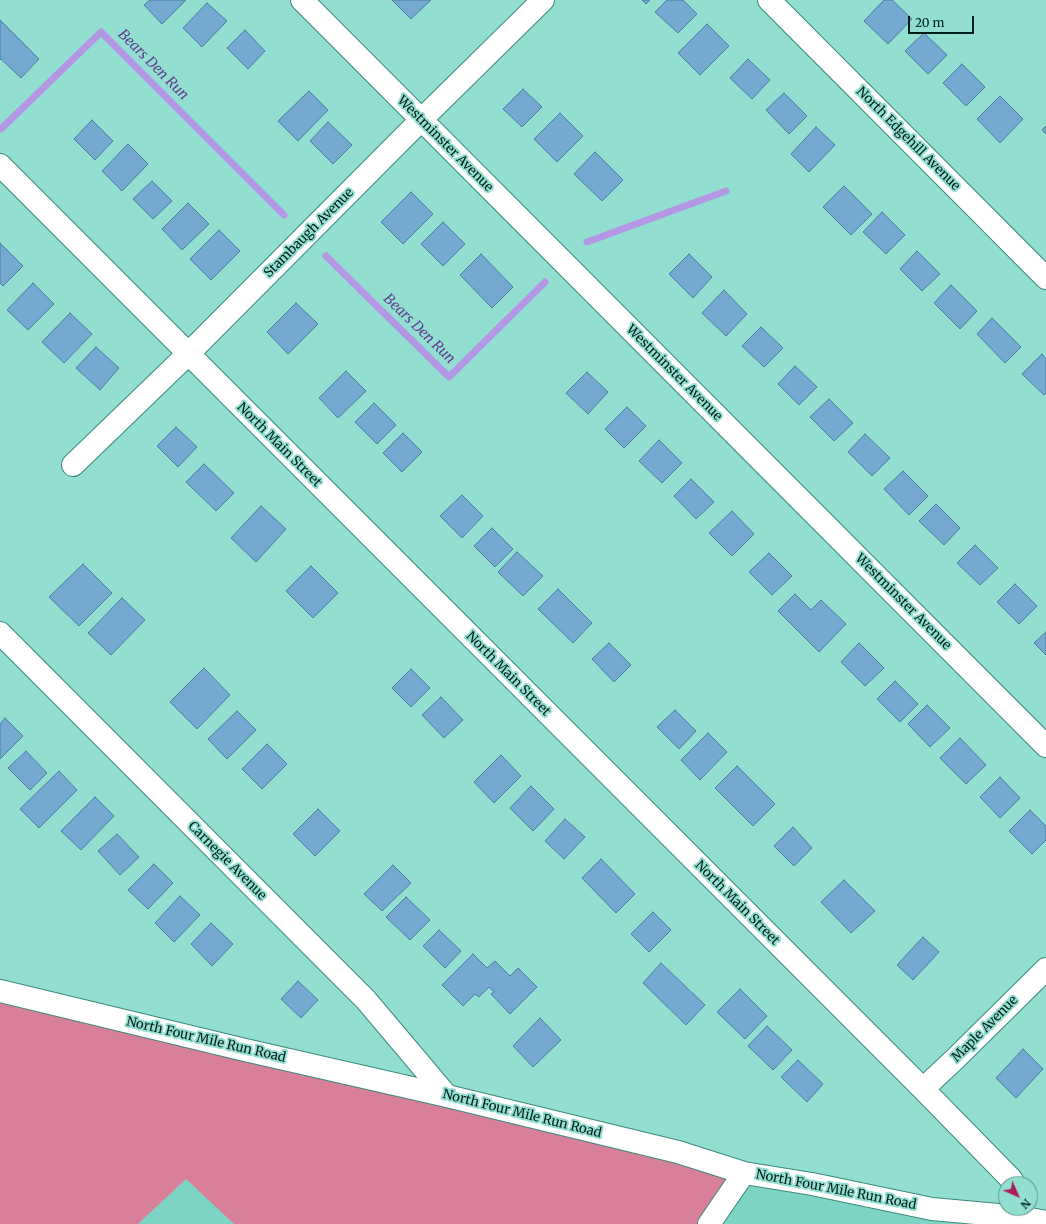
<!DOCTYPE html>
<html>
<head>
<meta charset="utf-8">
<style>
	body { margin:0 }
	#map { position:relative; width:1046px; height:1224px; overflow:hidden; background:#92dfd1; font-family:Merriweather,serif }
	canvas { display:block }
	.north { position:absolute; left:998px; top:1176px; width:40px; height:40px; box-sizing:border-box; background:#92dfd1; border:1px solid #589287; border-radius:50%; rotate:135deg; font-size:11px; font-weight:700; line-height:16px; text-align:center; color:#001e19 }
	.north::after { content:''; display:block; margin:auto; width:14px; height:18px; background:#aa1c5a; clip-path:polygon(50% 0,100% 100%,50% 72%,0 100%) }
	.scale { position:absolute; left:908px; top:16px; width:66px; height:18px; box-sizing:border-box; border:2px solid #001e19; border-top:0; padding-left:5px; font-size:12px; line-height:14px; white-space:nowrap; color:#001e19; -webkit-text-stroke:3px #92dfd1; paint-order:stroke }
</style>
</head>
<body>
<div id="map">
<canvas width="1046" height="1224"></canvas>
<div class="north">N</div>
<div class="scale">20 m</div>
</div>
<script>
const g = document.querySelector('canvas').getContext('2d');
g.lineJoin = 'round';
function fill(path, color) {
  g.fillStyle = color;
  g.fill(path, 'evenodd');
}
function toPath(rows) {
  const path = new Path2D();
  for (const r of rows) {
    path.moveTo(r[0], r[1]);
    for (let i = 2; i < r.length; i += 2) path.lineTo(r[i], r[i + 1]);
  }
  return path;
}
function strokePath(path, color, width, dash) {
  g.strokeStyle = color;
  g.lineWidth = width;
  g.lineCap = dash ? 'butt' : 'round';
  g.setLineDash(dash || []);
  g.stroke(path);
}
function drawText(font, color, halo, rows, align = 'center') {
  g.font = font + ' Merriweather,serif';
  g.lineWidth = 4;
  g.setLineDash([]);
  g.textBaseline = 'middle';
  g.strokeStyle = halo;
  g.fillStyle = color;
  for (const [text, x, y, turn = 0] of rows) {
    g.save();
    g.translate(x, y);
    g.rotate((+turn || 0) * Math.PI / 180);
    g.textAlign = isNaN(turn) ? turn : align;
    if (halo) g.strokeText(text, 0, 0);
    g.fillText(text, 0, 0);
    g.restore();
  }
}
const built = toPath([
	[744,1173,1046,1224,709,1224],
	[186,1179,234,1224,138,1224]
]);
const forest = toPath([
	[0,991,744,1173,709,1224,234,1224,186,1179,138,1224,0,1224]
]);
const stream = toPath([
	[1,129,101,32,284,215],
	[587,242,726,191],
	[326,256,449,377,545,282]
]);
const building = toPath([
	[150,0,186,0,162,24,144,5,150,0],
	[392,0,431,0,411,19,392,0],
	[642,0,650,0,646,4,642,0],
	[667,0,683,0,697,14,678,33,655,12,667,0],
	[884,0,892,0,912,19,888,44,864,21,884,0],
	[207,3,227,21,202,47,183,28,207,3],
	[0,20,39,59,21,78,1,59,0,60,0,20],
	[707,24,729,46,700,75,678,53,707,24],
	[245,30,265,51,248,69,227,48,245,30],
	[924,33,947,55,928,74,905,51,924,33],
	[748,59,770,80,752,99,730,78,748,59],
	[962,64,985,87,966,106,943,83,962,64],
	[523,89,542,107,522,127,503,109,523,89],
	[309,91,328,110,298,141,278,121,309,91],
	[784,93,807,116,789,134,766,110,784,93],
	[1000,96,1023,119,1000,143,977,119,1000,96],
	[560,113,583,136,557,162,534,139,560,113],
	[92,120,113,141,95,160,74,139,92,120],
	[328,122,352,145,333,164,310,141,328,122],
	[1046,126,1046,134,1042,130,1046,126],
	[816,127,835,145,809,172,791,154,816,127],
	[128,144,148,164,122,191,102,171,128,144],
	[595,152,623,180,602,201,574,174,595,152],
	[152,181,172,201,153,219,133,199,152,181],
	[844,186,872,214,851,235,823,207,844,186],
	[411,192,433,214,403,244,381,222,411,192],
	[188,203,209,224,182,250,162,229,188,203],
	[882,212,905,235,886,254,863,232,882,212],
	[443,222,465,244,443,266,421,244,443,222],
	[219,230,240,251,211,280,190,259,219,230],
	[0,243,23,266,3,286,0,283,0,243],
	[917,251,940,274,922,291,900,269,917,251],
	[481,254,513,287,492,308,460,275,481,254],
	[689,254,712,277,693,298,669,274,689,254],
	[33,283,54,304,28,330,7,310,33,283],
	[951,285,977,311,960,329,934,303,951,285],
	[724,290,747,314,726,336,702,313,724,290],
	[296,303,318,324,288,354,267,332,296,303],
	[70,313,92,334,64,363,42,342,70,313],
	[992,318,1021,347,1005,363,977,334,992,318],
	[761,327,783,348,764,367,742,346,761,327],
	[96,347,119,368,100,390,76,368,96,347],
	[1042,354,1046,359,1046,393,1044,395,1022,374,1042,354],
	[795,366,817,387,799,405,778,384,795,366],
	[346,371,366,391,338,418,319,398,346,371],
	[587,372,608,392,588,414,566,393,587,372],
	[829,399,853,423,834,441,810,417,829,399],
	[374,403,396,425,377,444,355,422,374,403],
	[627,407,646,426,624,448,605,429,627,407],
	[176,427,197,447,178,467,157,446,176,427],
	[403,433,422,452,402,472,383,453,403,433],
	[865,434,890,458,872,476,848,452,865,434],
	[659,440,682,463,662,483,639,461,659,440],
	[204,464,234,493,216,511,186,482,204,464],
	[903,471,928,496,909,515,884,489,903,471],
	[691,479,714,502,696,519,674,496,691,479],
	[462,495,483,516,462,538,440,516,462,495],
	[936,504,960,528,944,545,919,521,936,504],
	[261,506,286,529,256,562,231,538,261,506],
	[732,511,754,534,732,556,709,533,732,511],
	[492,528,513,549,495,567,474,546,492,528],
	[975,545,998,568,980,585,957,563,975,545],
	[517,552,543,576,523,596,498,572,517,552],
	[769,553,792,576,772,595,749,572,769,553],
	[83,564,112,593,79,626,49,597,83,564],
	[311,566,338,593,313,618,286,591,311,566],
	[1015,584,1037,606,1019,624,997,602,1015,584],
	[558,589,592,623,573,643,538,609,558,589],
	[795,594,811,610,821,600,846,624,819,652,778,611,795,594],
	[122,598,145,620,111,655,88,633,122,598],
	[1046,632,1046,655,1034,643,1046,632],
	[609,643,631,665,614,682,592,659,609,643],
	[859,643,884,668,865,686,841,662,859,643],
	[204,668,230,695,197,729,170,702,204,668],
	[411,669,430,688,411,707,392,688,411,669],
	[895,681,918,704,900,722,877,699,895,681],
	[441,697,463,720,444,738,422,715,441,697],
	[927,705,950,728,930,747,908,724,927,705],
	[675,710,696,731,679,749,657,727,675,710],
	[237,711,256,730,227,759,208,739,237,711],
	[5,718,23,736,0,759,0,724,5,718],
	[708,733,727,752,700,780,681,760,708,733],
	[960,738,986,765,966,784,940,758,960,738],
	[267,744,287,764,262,789,242,769,267,744],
	[26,751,47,773,30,790,8,768,26,751],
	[501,755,521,776,494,803,474,782,501,755],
	[737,766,775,804,753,826,715,788,737,766],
	[59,771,77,790,39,828,20,809,59,771],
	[1000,777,1020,798,1000,818,980,797,1000,777],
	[531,786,554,809,533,831,510,808,531,786],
	[95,797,114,816,81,850,61,831,95,797],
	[318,809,340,831,315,856,293,834,318,809],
	[1030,810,1046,826,1046,840,1032,854,1009,831,1030,810],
	[565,819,585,837,564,859,545,841,565,819],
	[793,827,812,848,794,866,774,846,793,827],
	[117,834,139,857,120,875,98,851,117,834],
	[601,859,635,894,616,913,582,878,601,859],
	[154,864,173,883,148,909,128,890,154,864],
	[393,865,411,883,382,911,364,894,393,865],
	[844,880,875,911,851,933,821,902,844,880],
	[180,896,200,915,174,942,155,923,180,896],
	[406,897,430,920,410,940,386,917,406,897],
	[653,912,671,930,649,952,631,934,653,912],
	[211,923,233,944,212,966,191,944,211,923],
	[439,930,461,951,445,968,423,946,439,930],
	[923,937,939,952,913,980,897,965,923,937],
	[473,954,487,968,495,961,510,976,518,968,537,987,510,1014,491,994,494,992,489,987,479,997,475,994,463,1006,442,985,473,954],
	[661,963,705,1005,686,1025,643,983,661,963],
	[298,981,318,1000,301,1018,281,999,298,981],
	[740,989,767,1016,745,1039,717,1012,740,989],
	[540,1018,561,1040,533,1067,513,1046,540,1018],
	[767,1026,792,1050,773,1070,748,1046,767,1026],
	[1023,1049,1043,1069,1016,1098,996,1078,1023,1049],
	[798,1060,823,1084,807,1102,781,1077,798,1060]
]);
const minor = toPath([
	[302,0,1046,746],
	[769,0,1046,278],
	[0,165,923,1089,1011,1179,1014,1184],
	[73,465,188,354,421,120,543,0],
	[0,633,366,1000,447,1096],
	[923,1089,956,1058,1046,969]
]);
const tertiary = toPath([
	[0,991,245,1050,447,1096,678,1152,744,1173,812,1184,932,1209,1020,1217,1046,1222],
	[709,1224,744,1173]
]);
const streetNames = [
	["North Edgehill Avenue",908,139,45],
	["Westminster Avenue",445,144,45],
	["Stambaugh Avenue",309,233,-45],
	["Westminster Avenue",674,373,45],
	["North Main Street",279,445,45],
	["Westminster Avenue",903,602,45],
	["North Main Street",508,674,45],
	["Carnegie Avenue",227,861,45],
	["North Main Street",737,903,45],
	["Maple Avenue",985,1029,-45],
	["North Four Mile Run Road",206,1040,13],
	["North Four Mile Run Road",522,1114,14],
	["North Four Mile Run Road",836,1190,11]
];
const waterNames = [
	["Bears Den Run",153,65,45],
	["Bears Den Run",419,329,44]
];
fill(built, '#7dd4c4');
fill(forest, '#d87f9a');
strokePath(stream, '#b497e4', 7);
fill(building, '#75a9cf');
strokePath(building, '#4a7da1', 1);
strokePath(minor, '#3c897c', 24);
strokePath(tertiary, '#3c897c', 24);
strokePath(minor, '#fff', 22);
strokePath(tertiary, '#fff', 22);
drawText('13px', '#001e19', '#92dfd1', streetNames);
drawText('italic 14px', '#613993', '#92dfd1', waterNames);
</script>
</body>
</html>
